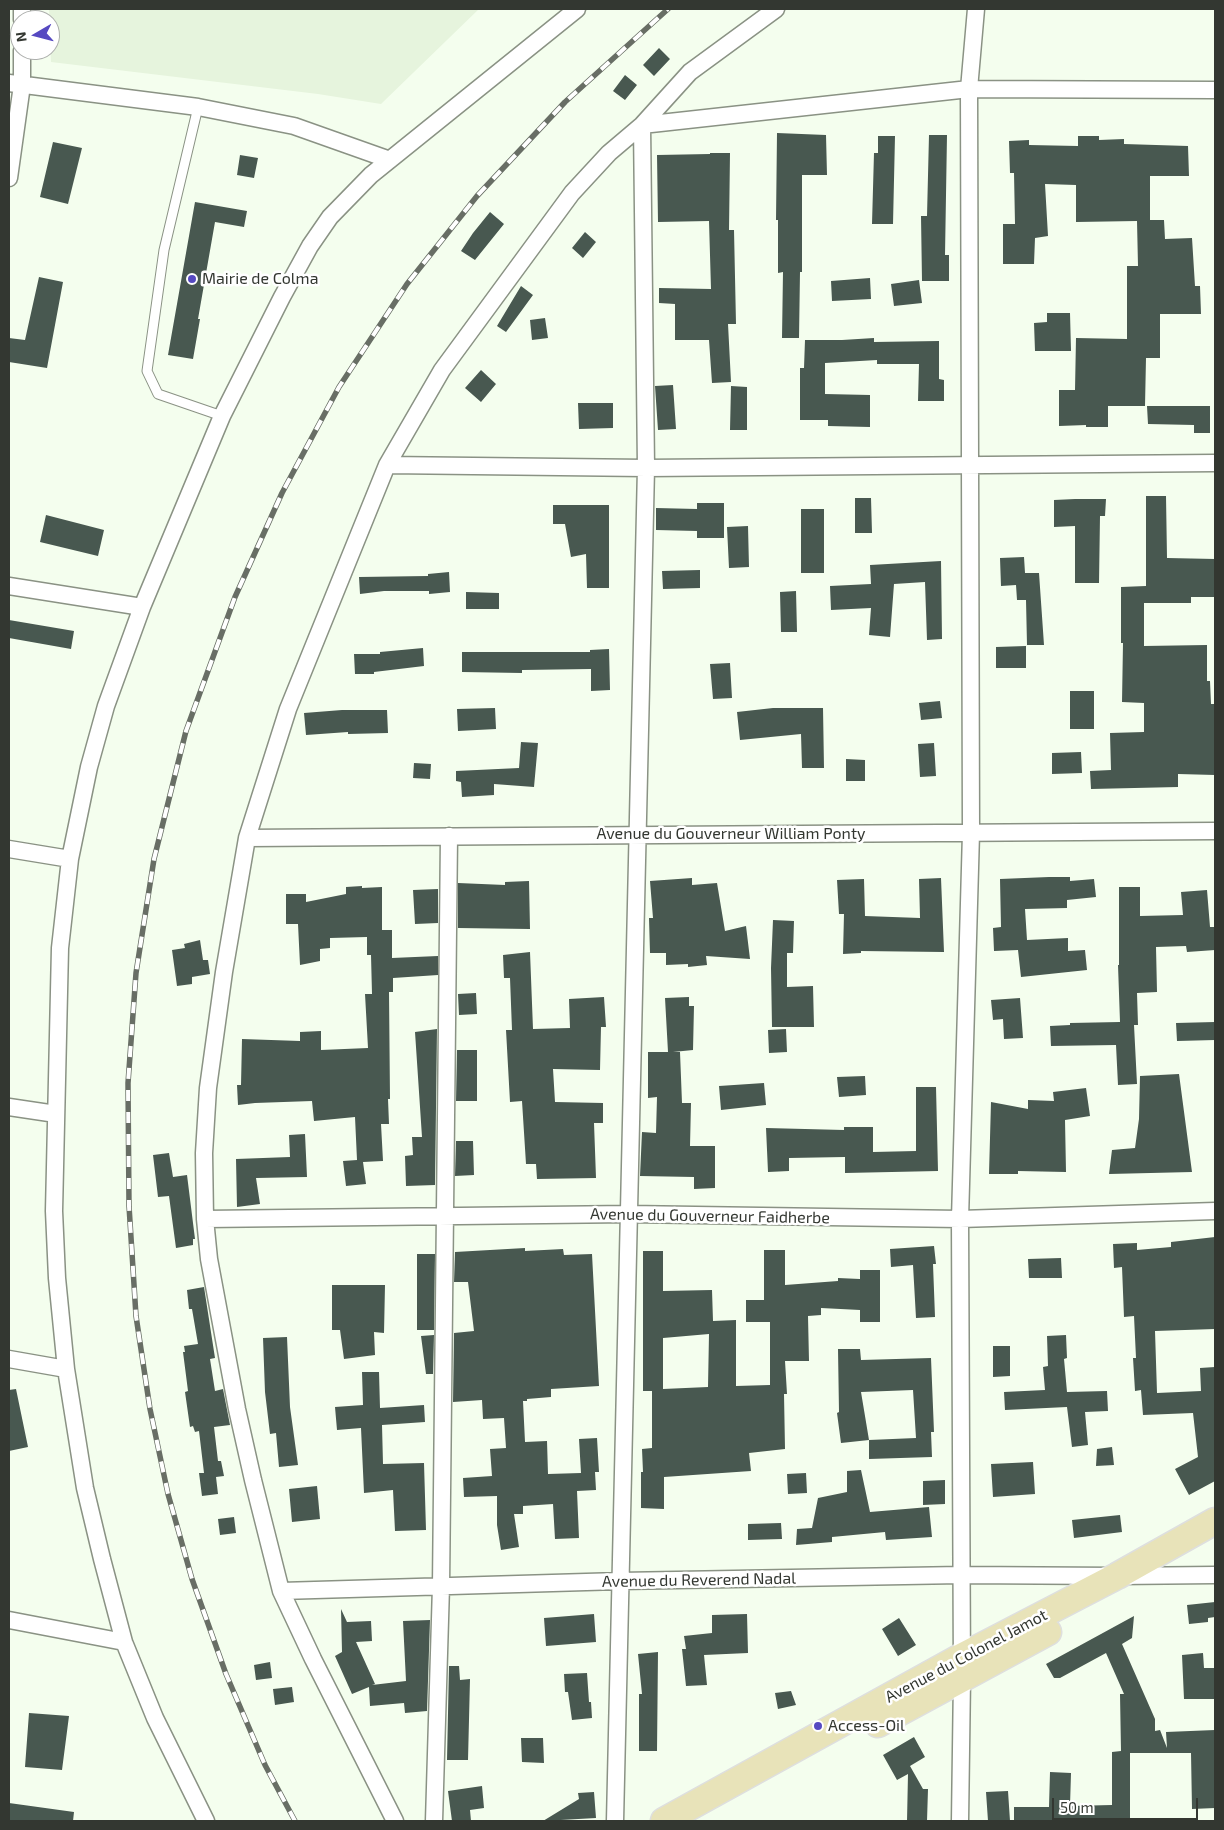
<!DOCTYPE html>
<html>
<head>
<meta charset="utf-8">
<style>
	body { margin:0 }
	#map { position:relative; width:1224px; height:1830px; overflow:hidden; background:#f4feee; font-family:"Exo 2",sans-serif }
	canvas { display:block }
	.frame { position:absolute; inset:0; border:10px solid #333731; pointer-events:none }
	.north { position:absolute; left:10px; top:10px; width:50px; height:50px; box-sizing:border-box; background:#fff; border:1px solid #adafad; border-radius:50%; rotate:262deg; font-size:14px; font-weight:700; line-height:20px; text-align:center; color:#333731 }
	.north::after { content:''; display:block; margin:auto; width:18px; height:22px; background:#5649c1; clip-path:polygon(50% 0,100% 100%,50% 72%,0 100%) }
	.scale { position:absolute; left:1052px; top:1798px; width:146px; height:22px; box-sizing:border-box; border:2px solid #333731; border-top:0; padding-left:6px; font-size:15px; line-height:18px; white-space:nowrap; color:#333731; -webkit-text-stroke:4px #fff; paint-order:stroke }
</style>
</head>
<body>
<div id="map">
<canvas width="1224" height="1830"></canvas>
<div class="frame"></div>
<div class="north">N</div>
<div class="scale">50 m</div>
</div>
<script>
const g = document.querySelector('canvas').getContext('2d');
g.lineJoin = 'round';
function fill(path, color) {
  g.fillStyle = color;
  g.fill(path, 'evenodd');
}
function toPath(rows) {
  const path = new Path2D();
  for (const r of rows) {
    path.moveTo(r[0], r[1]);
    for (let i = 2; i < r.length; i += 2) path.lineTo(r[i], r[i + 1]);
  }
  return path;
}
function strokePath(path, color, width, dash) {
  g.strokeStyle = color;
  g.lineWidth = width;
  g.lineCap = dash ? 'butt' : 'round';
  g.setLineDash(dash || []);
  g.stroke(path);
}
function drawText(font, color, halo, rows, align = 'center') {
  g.font = font + ' "Exo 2",sans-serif';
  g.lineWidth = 5;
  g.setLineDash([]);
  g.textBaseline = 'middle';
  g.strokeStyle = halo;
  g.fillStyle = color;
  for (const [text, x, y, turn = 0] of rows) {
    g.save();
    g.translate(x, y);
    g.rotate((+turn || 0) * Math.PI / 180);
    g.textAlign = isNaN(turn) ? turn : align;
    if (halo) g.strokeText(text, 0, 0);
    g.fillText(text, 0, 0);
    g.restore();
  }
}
const built = toPath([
	[49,9,479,9,381,104,318,94,51,62]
]);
const building = toPath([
	[659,48,670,59,654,76,643,65],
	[625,75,637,85,625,100,613,91],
	[777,133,826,135,827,175,802,175,802,272,800,272,799,338,782,338,783,272,778,273,778,220,776,220],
	[929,135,947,135,945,255,949,255,949,281,922,281,921,216,927,216],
	[878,136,895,136,893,224,872,224,874,153,878,153],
	[1078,136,1099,136,1099,140,1124,139,1124,144,1188,146,1189,176,1150,176,1150,220,1164,220,1165,239,1192,238,1195,286,1200,286,1201,314,1160,314,1160,358,1146,358,1145,406,1108,406,1108,427,1086,427,1086,425,1059,426,1059,390,1075,390,1076,338,1127,339,1127,266,1138,266,1137,221,1076,222,1076,185,1045,184,1048,236,1035,238,1034,264,1003,264,1003,224,1015,224,1014,173,1010,173,1009,141,1029,140,1029,145,1078,146],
	[53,142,82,148,68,204,40,197],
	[710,153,730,153,729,230,734,230,736,324,728,324,731,382,712,383,709,340,675,340,675,304,659,303,659,288,711,289,709,221,658,222,657,155,710,154],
	[240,155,258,158,254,178,237,175],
	[195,202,247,211,244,227,215,222,198,319,200,319,193,359,168,355],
	[490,212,504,224,475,260,461,251,473,233],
	[585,232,596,242,583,258,572,248],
	[39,277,63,282,47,368,9,362,9,338,25,340],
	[870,278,871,299,832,301,831,281],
	[919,280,922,303,894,306,891,284],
	[521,286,533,295,506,332,497,326],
	[1047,313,1070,313,1071,351,1035,351,1034,323,1047,322],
	[545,318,548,338,532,340,530,320],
	[874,338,874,342,939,341,939,379,944,380,944,401,918,401,919,364,877,364,877,360,825,363,825,394,870,395,870,427,828,426,828,420,800,420,800,368,804,368,805,340,842,340],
	[481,370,496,384,481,402,465,388],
	[673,385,676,429,658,430,655,386],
	[731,386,747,387,747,430,730,430],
	[578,403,613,403,613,428,579,429],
	[1147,406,1210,406,1210,433,1194,433,1194,425,1148,424],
	[1146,496,1166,496,1167,558,1215,559,1214,597,1191,597,1191,603,1144,603,1144,646,1207,645,1207,681,1210,681,1211,704,1215,704,1215,775,1178,774,1178,787,1091,789,1090,771,1111,770,1110,733,1144,732,1144,703,1122,702,1123,643,1121,643,1121,587,1146,586],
	[855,498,871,498,872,533,855,533],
	[1075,499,1106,499,1105,516,1100,516,1099,583,1075,583,1075,526,1054,527,1054,500],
	[697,503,724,503,724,538,697,538,697,531,656,530,656,508,697,509],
	[553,505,609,505,609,588,587,588,586,554,571,557,565,524,553,524],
	[801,509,824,509,824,573,801,573],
	[46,515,104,530,98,556,40,542],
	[748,526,749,567,729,568,727,527],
	[1024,557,1025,573,1039,573,1044,645,1027,645,1026,600,1017,600,1016,585,1001,586,1000,558],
	[941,561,942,639,927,640,925,582,894,584,890,637,869,635,871,608,831,610,830,586,871,584,870,565],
	[700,570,700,588,663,589,662,571],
	[449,572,450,592,429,594,429,591,384,591,360,594,359,577,428,576,428,574],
	[796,591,797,632,781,632,780,592],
	[466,592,499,593,499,609,466,609],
	[9,620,74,631,71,649,9,638],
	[1026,646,1026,668,996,668,996,647],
	[423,648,424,666,374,672,374,674,355,674,354,654,380,654,380,652],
	[609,649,610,690,591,691,591,669,522,670,522,673,462,672,462,652,590,652,590,650],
	[730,663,732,698,713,699,710,664],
	[1070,691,1094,691,1094,729,1070,729],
	[940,701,942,718,921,720,919,703],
	[495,708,496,729,458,731,457,709],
	[773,708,823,708,824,768,802,768,801,734,740,740,737,712],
	[342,710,387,710,388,733,348,734,348,732,306,735,304,713],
	[521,742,538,743,534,787,494,784,494,795,462,797,461,782,456,781,456,771,519,768],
	[934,743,936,776,920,777,918,744],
	[1081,752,1082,773,1052,774,1052,753],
	[846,759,865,760,865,781,846,781],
	[414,763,431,764,430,779,413,778],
	[1049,877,1070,877,1070,881,1094,879,1096,897,1067,900,1067,908,1025,909,1027,940,1068,938,1068,951,1085,950,1087,970,1021,977,1018,950,994,951,993,928,1001,927,1000,879],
	[692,878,692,885,717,883,725,931,746,926,750,959,706,956,707,965,688,967,688,964,666,965,666,953,650,953,649,918,653,918,650,881],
	[941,878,944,952,861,951,861,953,843,954,844,914,839,914,837,880,864,879,865,916,920,918,919,879],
	[529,881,530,929,458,928,458,883,505,885,505,882],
	[362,886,362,888,382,887,382,930,392,930,392,958,438,956,438,975,393,978,393,992,389,992,390,1099,388,1099,389,1124,381,1124,383,1161,363,1162,366,1184,346,1186,343,1161,357,1160,355,1117,314,1121,312,1101,255,1103,238,1105,237,1085,241,1085,242,1039,300,1041,300,1032,321,1031,321,1050,368,1048,365,994,372,994,371,955,367,955,367,937,330,938,330,948,320,949,320,961,300,965,298,924,286,924,286,894,306,894,306,902,346,894,346,887],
	[1119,887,1140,887,1140,916,1183,915,1181,892,1207,890,1210,927,1214,927,1215,950,1187,952,1186,946,1156,947,1157,992,1137,993,1138,1025,1134,1025,1137,1084,1118,1085,1116,1045,1051,1046,1050,1026,1070,1025,1070,1023,1120,1022,1118,965,1119,965],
	[438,889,438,923,415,924,413,890],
	[773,920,794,921,793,953,787,953,787,987,813,986,814,1027,772,1027,771,968],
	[200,940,203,960,208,960,210,974,192,977,192,984,177,986,172,950,185,948,184,944],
	[530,952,533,1029,570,1028,569,999,604,997,606,1027,601,1027,600,1070,553,1069,555,1102,603,1103,603,1123,594,1123,596,1178,537,1179,536,1164,526,1164,522,1101,510,1102,506,1030,512,1030,510,978,504,978,503,955],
	[476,993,477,1014,459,1015,458,994],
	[689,997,689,1006,694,1006,693,1050,673,1052,680,1052,682,1103,691,1103,690,1146,715,1146,715,1188,694,1189,694,1177,640,1176,642,1132,656,1133,657,1097,648,1098,648,1052,668,1052,665,998],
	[1020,998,1023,1038,1004,1039,1003,1019,993,1020,991,1000],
	[1215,1022,1215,1040,1177,1041,1176,1023],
	[437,1029,435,1185,406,1186,405,1156,413,1155,412,1137,422,1137,415,1032],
	[786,1029,787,1052,769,1053,768,1030],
	[457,1050,477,1050,477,1101,456,1101],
	[1179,1074,1192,1172,1109,1174,1112,1150,1135,1148,1139,1119,1140,1076],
	[865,1076,866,1095,839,1097,837,1077],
	[764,1083,766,1105,721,1110,719,1086],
	[916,1087,936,1087,938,1171,845,1173,845,1157,789,1158,789,1171,768,1172,766,1128,844,1130,844,1127,873,1127,873,1152,916,1151],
	[1086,1088,1090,1116,1065,1120,1066,1172,1018,1171,1018,1174,989,1174,991,1102,1028,1109,1028,1100,1054,1101,1053,1092],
	[305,1134,307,1177,256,1178,260,1204,237,1207,236,1159,290,1157,289,1135],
	[456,1141,473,1141,474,1175,455,1176],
	[169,1153,173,1177,187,1175,195,1239,193,1239,193,1245,176,1248,169,1196,158,1197,153,1155],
	[1215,1237,1215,1329,1155,1331,1157,1393,1201,1391,1200,1368,1215,1367,1215,1481,1189,1495,1175,1469,1198,1457,1193,1413,1143,1415,1141,1390,1135,1391,1133,1358,1136,1358,1134,1316,1124,1317,1122,1267,1114,1268,1113,1244,1137,1243,1137,1250,1171,1247,1171,1242],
	[934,1246,936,1264,933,1264,935,1317,916,1318,913,1265,891,1267,890,1249],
	[525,1248,525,1251,563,1249,564,1255,592,1254,599,1386,551,1389,551,1397,527,1399,527,1401,523,1401,525,1442,547,1441,548,1474,581,1473,579,1439,597,1438,599,1472,595,1472,596,1490,577,1491,579,1538,555,1539,553,1504,523,1506,523,1514,514,1514,519,1547,501,1550,497,1525,497,1496,464,1497,463,1478,492,1476,490,1449,506,1448,504,1418,483,1419,482,1400,453,1402,454,1333,474,1331,468,1282,454,1282,455,1252],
	[764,1250,785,1250,785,1285,838,1281,838,1278,860,1279,860,1270,880,1270,880,1322,860,1322,860,1310,821,1308,821,1315,808,1316,809,1361,785,1361,787,1394,784,1394,785,1449,749,1453,751,1471,664,1477,664,1509,641,1508,641,1472,643,1472,642,1449,652,1448,652,1391,643,1391,643,1251,663,1251,663,1291,712,1290,713,1321,736,1320,736,1386,770,1385,770,1322,746,1322,746,1300,764,1300],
	[709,1334,708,1387,663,1389,663,1338],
	[417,1254,435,1254,434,1330,417,1330],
	[1061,1258,1062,1278,1029,1278,1028,1259],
	[332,1285,385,1285,384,1333,374,1332,375,1355,344,1359,340,1330,332,1330],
	[204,1287,215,1358,210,1359,215,1391,223,1389,230,1425,214,1427,218,1461,221,1461,224,1476,216,1477,218,1494,202,1496,199,1473,204,1473,199,1431,195,1432,193,1426,190,1427,185,1392,188,1391,183,1352,185,1352,184,1346,198,1344,192,1309,189,1309,187,1290],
	[434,1335,433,1374,426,1374,421,1336],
	[1066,1335,1067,1358,1064,1359,1067,1392,1107,1391,1108,1411,1085,1412,1088,1445,1072,1447,1067,1407,1005,1410,1004,1392,1045,1390,1043,1367,1048,1366,1047,1336],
	[287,1337,290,1407,298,1465,279,1467,276,1433,270,1434,265,1392,263,1338],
	[993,1346,1010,1346,1010,1376,993,1377],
	[838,1349,860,1349,861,1360,931,1358,934,1432,931,1432,932,1457,869,1459,869,1440,841,1443,837,1413,839,1412],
	[913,1390,916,1438,869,1440,861,1392],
	[362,1372,379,1372,380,1408,424,1405,425,1422,382,1425,383,1464,424,1463,426,1530,395,1531,393,1490,364,1493,361,1428,337,1430,335,1407,363,1405],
	[16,1389,28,1447,9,1451,9,1390],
	[1112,1447,1114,1465,1096,1466,1097,1449],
	[1033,1462,1035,1494,993,1497,991,1464],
	[861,1470,870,1512,929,1507,932,1537,886,1540,885,1532,832,1537,832,1542,796,1545,797,1529,812,1528,818,1498,847,1492,847,1471],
	[806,1473,807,1493,788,1494,787,1474],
	[945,1480,945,1504,923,1505,923,1481],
	[317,1486,320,1519,292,1522,289,1489],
	[1120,1515,1122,1532,1074,1538,1072,1520],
	[234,1517,236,1533,220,1535,218,1519],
	[781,1523,782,1539,748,1540,748,1524],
	[1215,1602,1215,1617,1208,1618,1208,1622,1189,1624,1187,1605],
	[341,1609,347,1622,371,1621,372,1641,356,1642,375,1684,372,1685,406,1681,403,1621,430,1620,427,1711,405,1713,404,1703,370,1706,369,1687,352,1694,335,1656,342,1652],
	[594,1614,596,1642,546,1646,544,1618],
	[747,1614,748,1653,704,1655,707,1685,686,1686,682,1649,686,1649,684,1636,712,1633,712,1615],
	[1134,1616,1132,1638,1122,1644,1155,1719,1155,1731,1160,1730,1167,1748,1166,1732,1215,1730,1215,1808,1192,1809,1191,1753,1130,1753,1130,1821,1014,1821,1014,1807,1049,1807,1050,1772,1071,1773,1070,1806,1112,1805,1112,1752,1121,1751,1120,1694,1124,1694,1106,1653,1060,1678,1054,1678,1046,1664],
	[899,1618,916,1645,898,1656,882,1629],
	[658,1652,657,1751,639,1751,639,1694,642,1694,638,1654],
	[1203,1653,1204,1668,1215,1668,1215,1699,1184,1699,1182,1655],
	[270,1662,272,1678,256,1680,254,1665],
	[449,1666,459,1666,460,1680,470,1679,468,1760,447,1760],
	[587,1673,589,1702,591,1702,592,1718,572,1720,568,1692,565,1692,564,1674],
	[292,1687,294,1702,275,1705,273,1689],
	[791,1691,796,1705,778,1709,775,1693],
	[29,1713,69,1716,62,1770,25,1767],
	[914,1737,925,1757,910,1766,923,1789,928,1789,927,1821,907,1821,908,1774,897,1780,883,1755],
	[521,1738,543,1738,544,1763,522,1762],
	[482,1786,484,1808,470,1810,471,1821,452,1821,448,1791],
	[1008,1791,1010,1821,988,1821,986,1792],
	[594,1792,596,1818,543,1821,579,1799,578,1793],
	[9,1803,74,1812,73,1821,9,1821]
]);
const service = toPath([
	[198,107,164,250,147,371,158,394,222,416]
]);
const minor = toPath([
	[22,9,22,20],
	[9,83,198,107,294,126,390,160],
	[9,178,22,85,22,50],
	[387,465,646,468,1215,463],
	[9,586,142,607],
	[247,838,1215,831],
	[9,849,70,859],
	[9,1107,56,1114],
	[205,1219,629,1214,960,1219,1215,1211],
	[9,1359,66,1369],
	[281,1591,620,1581,961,1575,1117,1576,1215,1575],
	[9,1620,124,1642],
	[206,1821,155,1718,124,1642,102,1559,85,1488,66,1369,57,1278,54,1211,60,948,70,859,89,767,106,706,142,607,222,416,282,297,310,246,330,217,371,175,577,9],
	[395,1821,313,1659,281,1591,253,1480,237,1409,209,1259,205,1219,204,1153,208,1088,224,972,247,838,288,709,387,465,442,370,572,193,609,153,642,125,690,72,776,9],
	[434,1821,441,1586,449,836],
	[615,1821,646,468,642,125,969,89,1215,90],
	[960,1821,962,1678,960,1219,971,833,969,89,976,9]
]);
const primary = toPath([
	[878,1724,1048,1632],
	[664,1821,961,1657,1117,1576,1215,1521]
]);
const rail = toPath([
	[295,1821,265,1765,226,1674,192,1579,168,1494,150,1409,136,1316,129,1206,128,1083,136,973,154,859,186,731,235,597,282,493,339,387,407,284,477,196,565,102,668,9]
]);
const markers = [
	[192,279,5,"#5649c1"],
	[818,1726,5,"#5649c1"]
];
const poiNames = [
	["Mairie de Colma",202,279],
	["Access-Oil",828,1726]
];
const streetNames = [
	["Avenue du Gouverneur William Ponty",731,834],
	["Avenue du Gouverneur Faidherbe",710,1216,1],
	["Avenue du Reverend Nadal",699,1580,-1],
	["Avenue du Colonel Jamot",966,1656,-28]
];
fill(built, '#e6f4dd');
fill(building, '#485850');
strokePath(service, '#8a9284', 11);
strokePath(minor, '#8a9284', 19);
strokePath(primary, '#dedfde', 29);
strokePath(service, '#fff', 9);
strokePath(minor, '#fff', 16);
strokePath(primary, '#e8e3b9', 26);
strokePath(rail, '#686e65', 5.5);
strokePath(rail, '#fff', 4, [11]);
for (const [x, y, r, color] of markers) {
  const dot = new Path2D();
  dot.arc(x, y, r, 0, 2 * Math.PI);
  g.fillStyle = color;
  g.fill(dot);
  strokePath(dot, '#fff', 2);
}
drawText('16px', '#333731', '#fff', poiNames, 'left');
drawText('16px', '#333731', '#fff', streetNames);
</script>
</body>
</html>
